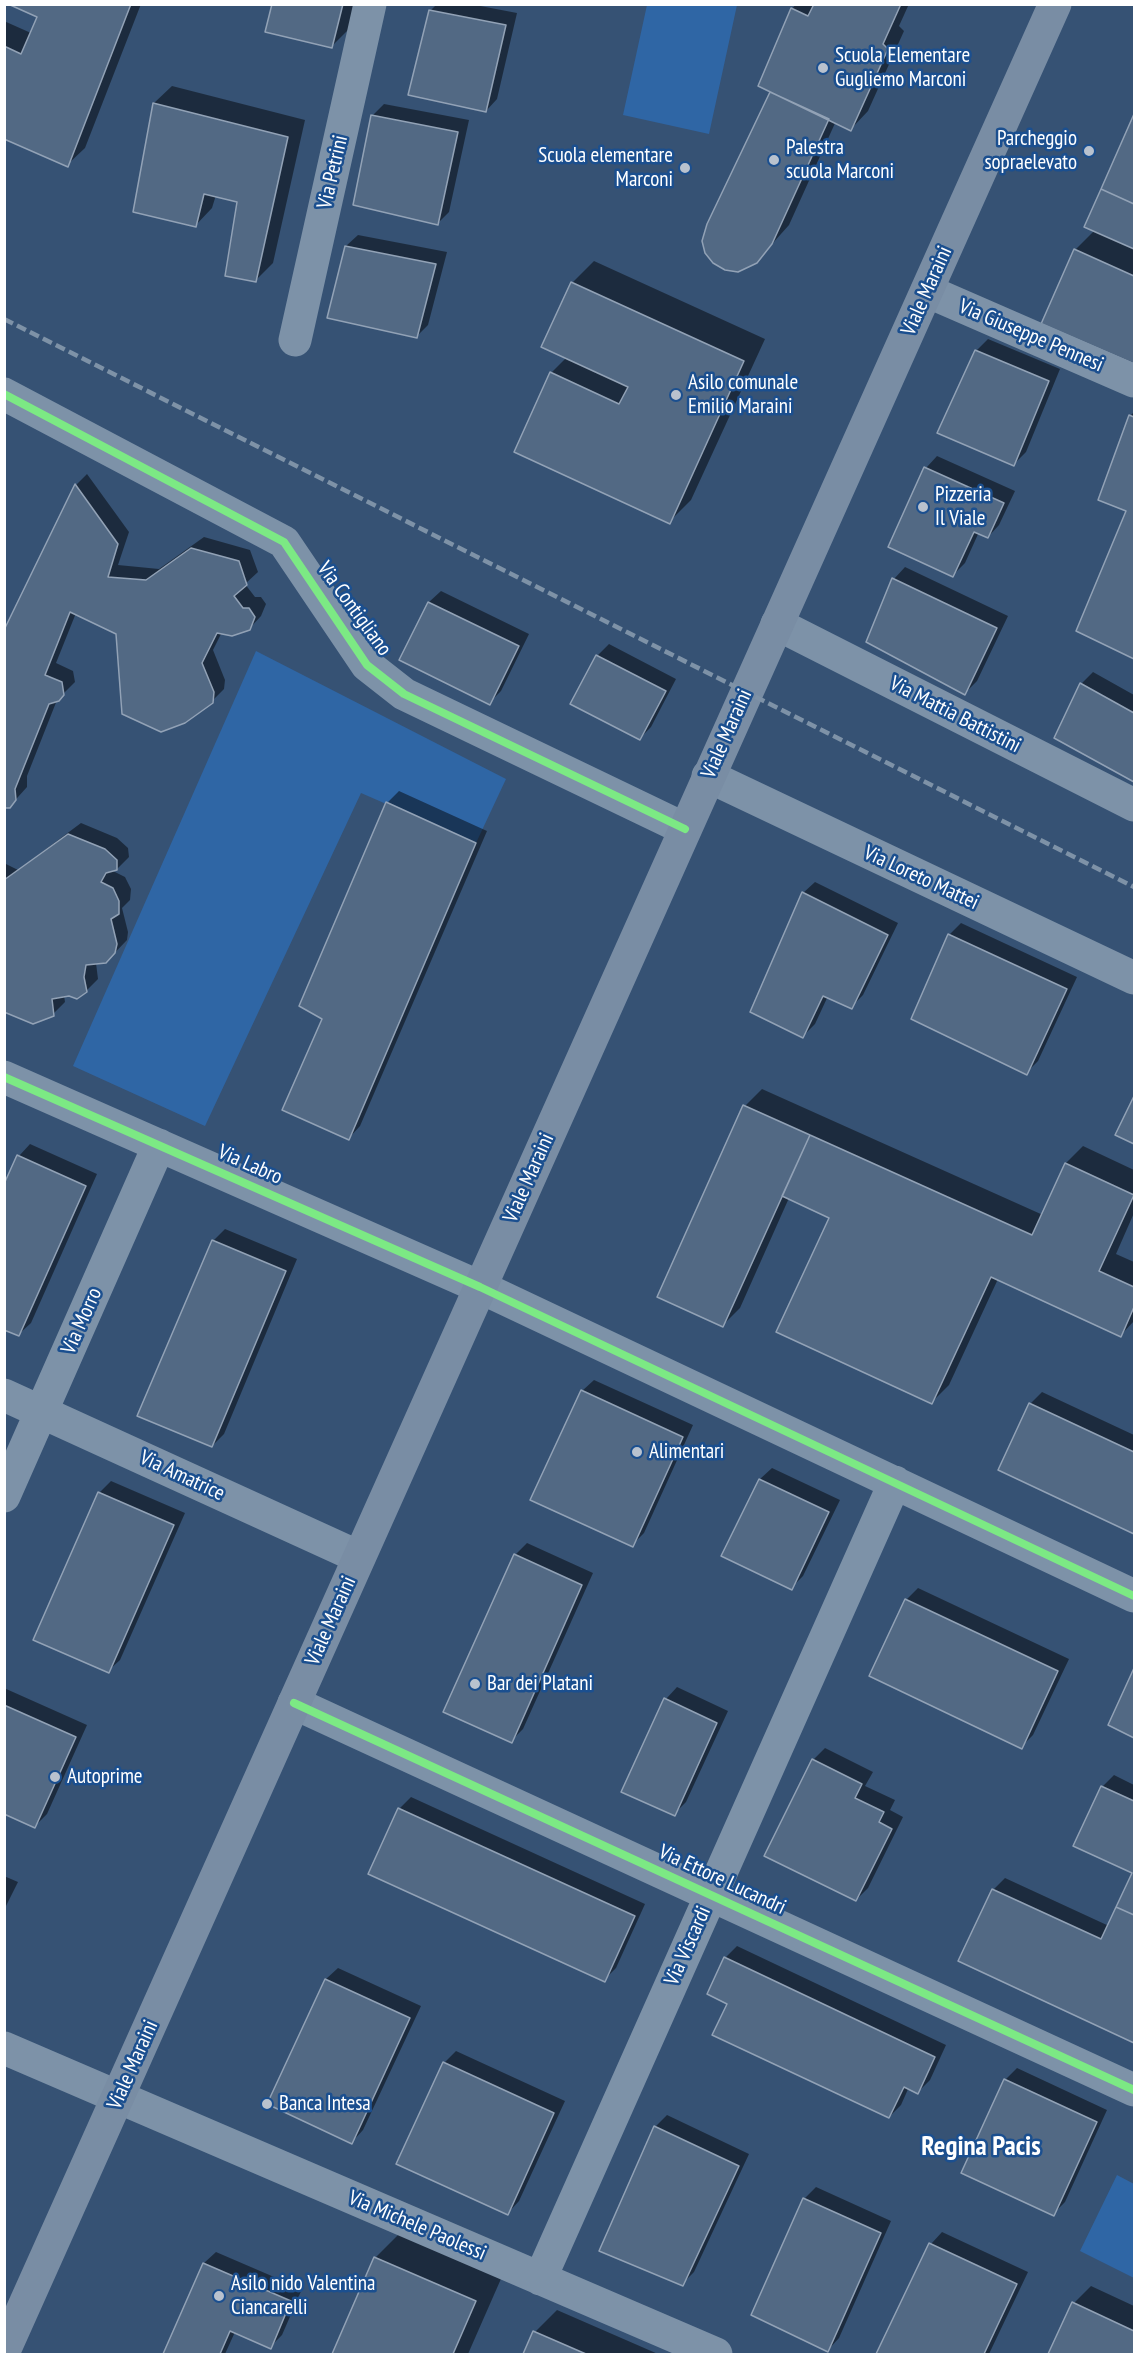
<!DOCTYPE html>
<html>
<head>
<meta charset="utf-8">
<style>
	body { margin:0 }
	#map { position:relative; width:1139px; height:2359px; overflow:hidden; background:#365274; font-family:"PT Sans Narrow",sans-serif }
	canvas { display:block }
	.frame { position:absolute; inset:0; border:6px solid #fff; pointer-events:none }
</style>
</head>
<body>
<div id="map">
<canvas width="1139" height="2359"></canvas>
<div class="frame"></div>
</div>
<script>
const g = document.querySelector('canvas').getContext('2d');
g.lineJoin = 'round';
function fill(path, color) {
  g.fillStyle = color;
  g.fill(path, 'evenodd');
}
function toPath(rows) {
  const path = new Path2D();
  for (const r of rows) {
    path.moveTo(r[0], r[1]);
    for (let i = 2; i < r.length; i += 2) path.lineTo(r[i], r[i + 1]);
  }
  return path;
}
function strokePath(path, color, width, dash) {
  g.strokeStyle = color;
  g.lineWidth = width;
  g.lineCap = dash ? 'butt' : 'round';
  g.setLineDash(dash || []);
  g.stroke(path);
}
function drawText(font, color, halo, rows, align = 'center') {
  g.font = font + ' "PT Sans Narrow",sans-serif';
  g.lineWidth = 5;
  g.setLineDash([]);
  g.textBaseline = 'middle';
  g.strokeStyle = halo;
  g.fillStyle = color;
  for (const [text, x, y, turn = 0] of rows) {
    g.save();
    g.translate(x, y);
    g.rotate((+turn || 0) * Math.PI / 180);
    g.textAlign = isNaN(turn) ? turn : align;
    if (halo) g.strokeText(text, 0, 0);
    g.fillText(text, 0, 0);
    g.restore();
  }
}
const green = toPath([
	[647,5,737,5,709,134,623,115],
	[256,651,506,779,476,843,361,793,205,1126,73,1066],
	[1117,2175,1134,2184,1134,2278,1080,2251]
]);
const shadow = toPath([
	[12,4,141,4,85,148,67,165,4,137,4,21,31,33,39,17],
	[274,4,355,4,349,29,332,46],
	[437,4,470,4,517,13,497,99,486,111,430,11],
	[796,4,909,4,899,26,904,31,868,111,851,129,836,121,789,225,756,262,708,225,772,91,792,9],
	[172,86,305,120,273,263,256,280,239,201,216,195,212,208,195,226,134,211,154,103],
	[384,104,469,120,449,212,438,223,372,116],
	[1134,117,1134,363,1043,323,1075,250,1095,230,1086,226],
	[358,235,447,252,428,325,416,337,346,246],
	[594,261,765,339,691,500,669,522,551,373,567,357,572,283],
	[988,339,1060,369,1026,452,1014,464,976,351],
	[1134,412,1134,657,1078,630,1128,510,1100,499,1131,415],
	[937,456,1015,491,999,525,988,537,979,532,965,563,953,575,926,468],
	[87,474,129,532,118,565,159,569,204,537,250,550,258,572,245,584,255,597,261,597,266,604,261,616,249,629,222,632,213,650,225,680,224,689,212,701,117,633,76,613,56,663,73,671,75,682,57,700,27,776,27,787,9,807,4,633,76,485],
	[905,567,1008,616,977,681,965,693,894,579],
	[441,591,529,634,501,691,489,703,401,660,429,602],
	[609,644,676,679,651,727,640,738,572,703,597,656],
	[1093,672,1134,695,1134,780,1056,737,1081,684],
	[399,791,487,831,360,1126,349,1138,387,803],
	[81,823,117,838,128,848,129,857,117,869,111,870,125,877,131,889,130,900,122,908,128,932,127,940,106,962,96,963,98,979,86,991,64,995,65,1002,53,1014,4,1010,4,863,18,870],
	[815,882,898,923,863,995,851,1007,828,996,815,1024,803,1036,803,893],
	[961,923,1077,977,1038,1061,1026,1073,949,935],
	[762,1089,1043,1215,1066,1163,1083,1146,1134,1170,1134,1213,1116,1254,1134,1262,1134,1321,1121,1335,998,1279,949,1385,932,1402,831,1217,789,1198,740,1308,723,1325,745,1106],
	[1134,1099,1134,1143,1117,1135],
	[30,1144,97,1174,31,1323,19,1334,19,1156],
	[225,1229,297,1259,224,1434,212,1446,213,1241],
	[594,1380,693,1425,644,1533,632,1545,582,1391],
	[1042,1392,1134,1435,1134,1532,1000,1469,1030,1404],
	[772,1468,840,1500,803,1576,791,1588,723,1556,760,1479],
	[111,1481,185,1513,120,1660,108,1671,35,1639,99,1493],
	[527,1543,593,1573,523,1729,511,1741,515,1555],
	[918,1588,1069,1659,1033,1735,1021,1747,906,1600],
	[1134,1671,1134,1736,1110,1725],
	[677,1687,728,1711,686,1802,674,1814,666,1699],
	[4,1688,87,1725,47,1814,35,1826,4,1813],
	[825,1748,873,1772,865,1786,895,1800,890,1810,903,1817,868,1888,856,1900,813,1760],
	[1114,1775,1134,1785,1134,2041,960,1960,993,1890,1005,1878,1109,1926,1134,1873,1102,1787],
	[411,1797,645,1904,616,1968,604,1980,399,1809],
	[4,1876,18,1882,4,1910],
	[737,1946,946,2045,930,2080,918,2092,909,2087,901,2105,889,2117,729,2003,725,1958],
	[338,1968,421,2006,363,2130,352,2142,269,2104,326,1979],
	[456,2051,565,2101,519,2201,508,2213,444,2063],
	[1017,2068,1107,2110,1065,2202,1053,2214,1005,2080],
	[667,2115,749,2154,694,2272,682,2284,655,2127],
	[816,2187,891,2221,839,2338,828,2350,804,2199],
	[404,2229,504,2272,468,2354,333,2354,375,2258],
	[942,2232,1028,2272,989,2354,878,2354,931,2244],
	[216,2252,302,2289,282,2335,270,2347,235,2332,225,2354,164,2354,204,2263],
	[1091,2286,1134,2306,1134,2354,1050,2354,1074,2303],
	[557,2310,658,2354,525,2354,535,2332]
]);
const building = toPath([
	[8,4,131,4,68,167,4,139,4,46,21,54,37,17,8,4],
	[272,4,343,4,332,48,265,32,272,4],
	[814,4,901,4,883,44,888,49,851,131,758,86,791,8,808,16,814,4],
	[429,10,506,25,486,112,408,95,429,10],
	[770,92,829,119,772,244,757,263,738,272,725,270,713,263,705,253,702,241,707,224,770,92],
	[153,103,288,137,256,282,225,276,237,202,204,194,196,227,133,212,153,103],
	[1134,114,1134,204,1101,189,1134,114],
	[371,115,458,132,438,225,353,205,371,115],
	[1101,189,1134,204,1134,249,1084,227,1101,189],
	[345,246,436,264,417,338,327,318,345,246],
	[1074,249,1134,276,1134,364,1041,324,1074,249],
	[571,282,744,361,670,524,514,452,550,372,619,404,628,387,541,347,571,282],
	[975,350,1049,381,1014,466,937,433,975,350],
	[1129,415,1134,417,1134,659,1076,631,1126,511,1098,500,1129,415],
	[924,467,1004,503,988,538,974,532,953,577,888,547,924,467],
	[75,484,118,544,108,577,146,580,191,548,239,561,247,585,234,596,243,608,249,608,255,617,250,630,232,636,217,633,202,663,214,692,213,703,185,723,161,732,122,714,116,634,70,612,45,675,62,682,64,695,59,701,49,704,15,789,16,800,10,808,4,808,4,630,75,484],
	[892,578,997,628,965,695,866,642,892,578],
	[428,602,519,646,490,705,399,660,428,602],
	[596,655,666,691,640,740,570,704,596,655],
	[1080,683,1134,713,1134,782,1054,738,1080,683],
	[386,802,476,843,349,1140,282,1110,322,1019,299,1006,386,802],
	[68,834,105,849,117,860,117,870,106,873,101,882,113,888,119,901,119,914,111,919,117,944,115,953,106,963,86,965,84,977,87,992,77,999,69,996,52,999,54,1016,33,1024,4,1012,4,880,68,834],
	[802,892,888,935,852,1009,823,996,803,1038,750,1012,802,892],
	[948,934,1067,989,1027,1075,911,1019,948,934],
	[1134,1096,1134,1144,1115,1135,1134,1096],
	[743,1105,810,1135,723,1327,657,1297,743,1105],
	[810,1135,1032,1235,1065,1163,1134,1195,1099,1271,1134,1287,1134,1307,1121,1337,991,1277,932,1404,776,1332,829,1218,782,1196,810,1135],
	[17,1155,86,1186,19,1336,4,1330,4,1184,17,1155],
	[212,1240,286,1271,212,1447,137,1416,212,1240],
	[581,1390,683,1437,633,1547,530,1500,581,1390],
	[1029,1403,1134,1452,1134,1534,998,1470,1029,1403],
	[759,1479,829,1512,792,1590,721,1556,759,1479],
	[98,1492,174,1525,109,1673,33,1640,98,1492],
	[514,1554,582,1585,512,1743,443,1712,514,1554],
	[905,1599,1058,1671,1022,1749,869,1676,905,1599],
	[1134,1668,1134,1738,1108,1725,1134,1668],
	[664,1698,717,1723,675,1816,621,1792,664,1698],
	[4,1705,76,1737,35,1828,4,1814,4,1705],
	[812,1759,862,1784,855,1798,884,1812,879,1822,892,1829,856,1901,764,1856,812,1759],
	[1101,1786,1134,1801,1134,1915,1116,1907,1132,1873,1073,1846,1101,1786],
	[398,1808,635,1916,605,1982,368,1874,398,1808],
	[992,1889,1101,1939,1116,1907,1134,1915,1134,2043,958,1961,992,1889],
	[724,1957,935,2057,918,2094,904,2087,889,2118,712,2035,727,2004,707,1994,724,1957],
	[325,1979,410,2018,352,2144,267,2104,325,1979],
	[443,2062,554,2113,508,2215,396,2164,443,2062],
	[1004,2079,1097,2122,1054,2216,961,2173,1004,2079],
	[654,2126,739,2166,683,2286,599,2251,654,2126],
	[803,2198,881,2233,828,2352,751,2315,803,2198],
	[929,2243,1017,2284,984,2354,876,2354,929,2243],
	[374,2257,476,2301,453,2354,332,2354,374,2257],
	[203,2263,291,2301,271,2349,230,2331,220,2354,163,2354,203,2263],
	[1072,2302,1134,2331,1134,2354,1048,2354,1072,2302],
	[533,2331,586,2354,523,2354,533,2331]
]);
const minor = toPath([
	[927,291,1134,381],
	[295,340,370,4],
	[4,394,284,542,367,665,404,694,685,829],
	[777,624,1134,805],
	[4,1077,480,1287,1134,1596],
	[4,1395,359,1557],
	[4,1496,159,1145],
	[294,1703,1134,2090],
	[4,2048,716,2354],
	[540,2279,895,1482]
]);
const tertiary = toPath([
	[708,776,1134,978]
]);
const secondary = toPath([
	[4,2351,1055,4]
]);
const rail = toPath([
	[4,319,1134,887]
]);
const cycleway = toPath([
	[4,394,284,542,367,665,404,694,685,829],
	[4,1077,480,1287,1134,1596],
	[294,1703,1134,2090]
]);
const markers = [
	[823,68,6,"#b9c2ce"],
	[1089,151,6,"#b9c2ce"],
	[774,160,6,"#b9c2ce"],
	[685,168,6,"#b9c2ce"],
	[676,395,6,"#b9c2ce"],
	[923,507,6,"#b9c2ce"],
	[637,1452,6,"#b9c2ce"],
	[475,1684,6,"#b9c2ce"],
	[55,1777,6,"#b9c2ce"],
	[267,2104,6,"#b9c2ce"],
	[219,2296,6,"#b9c2ce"]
];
const poiNames = [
	["Scuola Elementare",835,56],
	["Gugliemo Marconi",835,80],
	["Parcheggio",1077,139,"right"],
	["sopraelevato",1077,163,"right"],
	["Palestra",786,148],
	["scuola Marconi",786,172],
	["Scuola elementare",673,156,"right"],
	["Marconi",673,180,"right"],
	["Asilo comunale",688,383],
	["Emilio Maraini",688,407],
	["Pizzeria",935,495],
	["Il Viale",935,519],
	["Alimentari",649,1452],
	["Bar dei Platani",487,1684],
	["Autoprime",67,1777],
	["Banca Intesa",279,2104],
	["Asilo nido Valentina",231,2284],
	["Ciancarelli",231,2308]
];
const streetNames = [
	["Via Petrini",333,172,-77],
	["Viale Maraini",927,291,-66],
	["Via Giuseppe Pennesi",1031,336,23],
	["Via Contigliano",354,609,54],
	["Via Mattia Battistini",955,715,27],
	["Viale Maraini",727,734,-66],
	["Via Loreto Mattei",921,878,25],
	["Via Labro",250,1165,24],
	["Viale Maraini",529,1178,-66],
	["Via Morro",82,1321,-66],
	["Via Amatrice",182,1476,25],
	["Viale Maraini",331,1621,-66],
	["Via Ettore Lucandri",722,1880,25],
	["Via Viscardi",688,1946,-66],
	["Viale Maraini",133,2065,-66],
	["Via Michele Paolessi",417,2226,23]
];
const districtNames = [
	["Regina Pacis",981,2147]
];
fill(green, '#2f66a5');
fill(shadow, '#0007');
fill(building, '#526984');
strokePath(building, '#92a2b6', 1.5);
strokePath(minor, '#7d92a8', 33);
strokePath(tertiary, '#7d92a8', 33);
strokePath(secondary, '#798da4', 33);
strokePath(rail, '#7e92a7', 4.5, [10, 4.5]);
strokePath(cycleway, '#7ce984', 8);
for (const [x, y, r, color] of markers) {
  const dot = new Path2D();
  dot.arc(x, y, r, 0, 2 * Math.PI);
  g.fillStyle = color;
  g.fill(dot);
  strokePath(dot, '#1b4f8f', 2);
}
drawText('21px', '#fff', '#1b4f8f', poiNames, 'left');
drawText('21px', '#fff', '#1b4f8f', streetNames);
drawText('bold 27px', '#fff', '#1b4f8f', districtNames);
</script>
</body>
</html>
